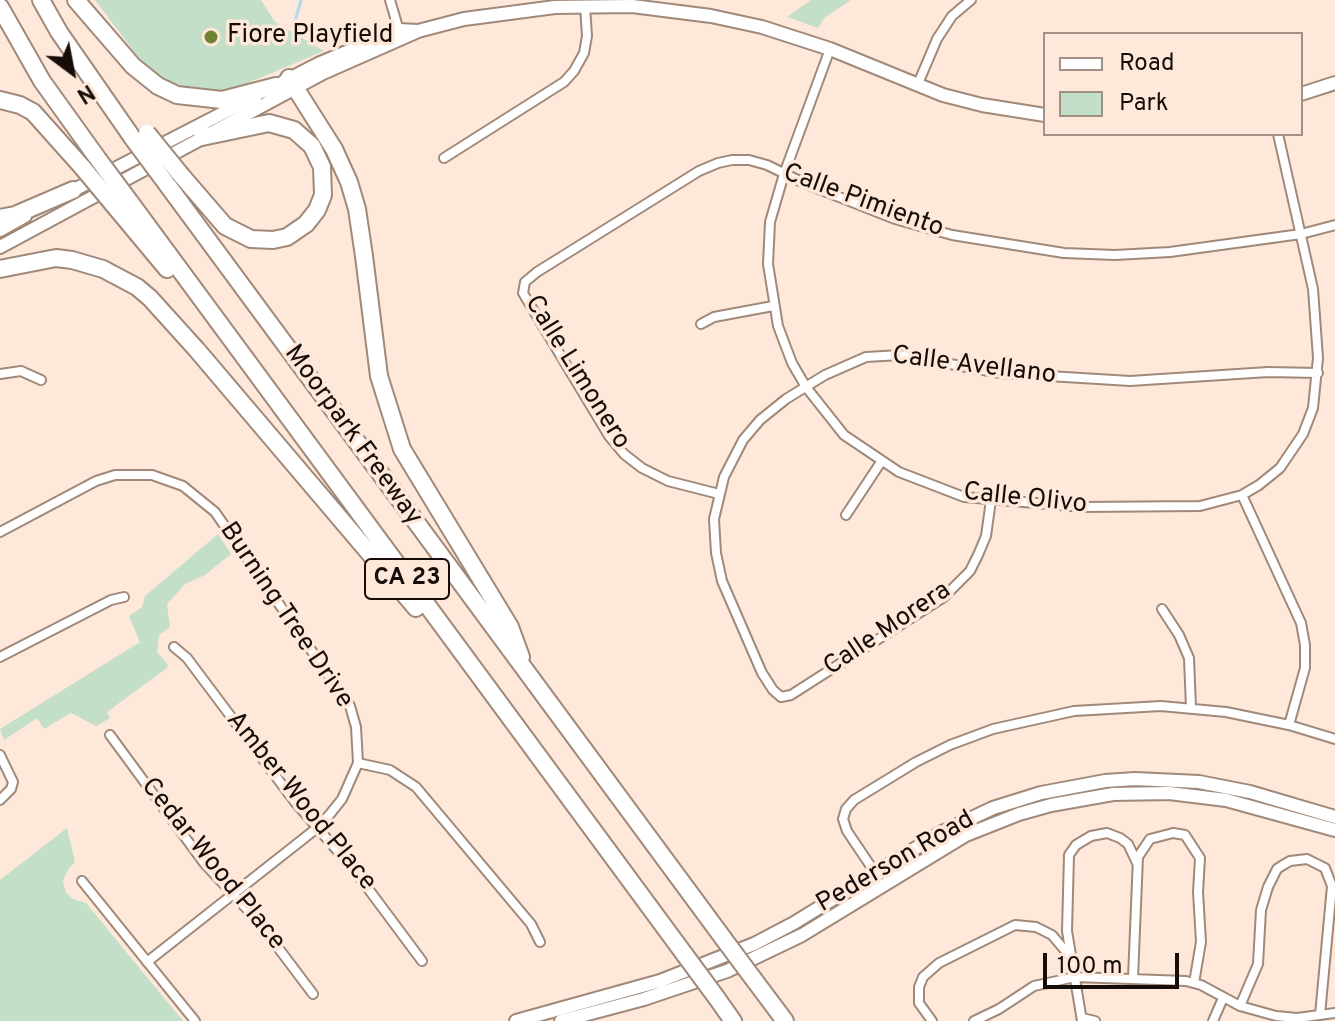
<!DOCTYPE html>
<html>
<head>
<meta charset="utf-8">
<style>
	body { margin:0 }
	#map { position:relative; width:1335px; height:1021px; overflow:hidden; background:#fde8da; font-family:Overpass,sans-serif }
	canvas { display:block }
	.legend { position:absolute; left:1043px; top:32px; width:260px; height:104px; box-sizing:border-box; background:#fde8da; border:2px solid #a19086; margin:0; padding:10px 14px; list-style:none; font-size:24px; color:#160d08 }
	.legend li { display:flex; align-items:center; gap:16px; height:40px }
	.legend b { width:40px; border:2px solid #a19086 }
	.north { position:absolute; left:32px; top:32px; width:80px; height:80px; -webkit-text-stroke:6px #fde8da; paint-order:stroke; rotate:148deg; font-size:22px; font-weight:700; line-height:32px; text-align:center; color:#160d08 }
	.north::after { content:''; display:block; margin:auto; width:28px; height:36px; background:#160d08; clip-path:polygon(50% 0,100% 100%,50% 72%,0 100%) }
	.scale { position:absolute; left:1043px; top:953px; width:136px; height:36px; box-sizing:border-box; border:4px solid #160d08; border-top:0; padding-left:10px; font-size:24px; line-height:28px; white-space:nowrap; color:#160d08; -webkit-text-stroke:6px #fde8da; paint-order:stroke }
</style>
</head>
<body>
<div id="map">
<canvas width="1335" height="1021"></canvas>
<ul class="legend">
<li><b style="height:10px;background:#fff"></b>Road</li>
<li><b style="height:22px;background:#c3dfc7"></b>Park</li>
</ul>
<div class="north">N</div>
<div class="scale">100 m</div>
</div>
<script>
const g = document.querySelector('canvas').getContext('2d');
g.lineJoin = 'round';
function fill(path, color) {
  g.fillStyle = color;
  g.fill(path, 'evenodd');
}
function toPath(rows) {
  const path = new Path2D();
  for (const r of rows) {
    path.moveTo(r[0], r[1]);
    for (let i = 2; i < r.length; i += 2) path.lineTo(r[i], r[i + 1]);
  }
  return path;
}
function strokePath(path, color, width, dash) {
  g.strokeStyle = color;
  g.lineWidth = width;
  g.lineCap = dash ? 'butt' : 'round';
  g.setLineDash(dash || []);
  g.stroke(path);
}
function drawText(font, color, halo, rows, align = 'center') {
  g.font = font + ' Overpass,sans-serif';
  g.lineWidth = 7;
  g.setLineDash([]);
  g.textBaseline = 'middle';
  g.strokeStyle = halo;
  g.fillStyle = color;
  for (const [text, x, y, turn = 0] of rows) {
    g.save();
    g.translate(x, y);
    g.rotate((+turn || 0) * Math.PI / 180);
    g.textAlign = isNaN(turn) ? turn : align;
    if (halo) g.strokeText(text, 0, 0);
    g.fillText(text, 0, 0);
    g.restore();
  }
}
const green = toPath([
	[95,0,261,0,275,22,324,51,236,88,210,92,180,88,156,75,136,54],
	[811,0,851,0,824,18,818,28,787,17],
	[218,534,231,554,205,575,185,584,167,604,170,627,159,635,157,652,168,665,167,668,107,712,110,718,96,726,71,713,44,729,37,718,4,740,0,729,140,642,129,616,142,607,145,596],
	[67,828,75,862,68,870,63,881,66,893,73,899,86,903,183,1021,0,1021,0,880]
]);
const stream = toPath([
	[294,25,301,0]
]);
const street = toPath([
	[390,0,400,34],
	[830,49,784,174,770,222,768,264,778,326,792,363,806,387,844,435,899,472,964,497,1083,507,1200,506,1242,495,1259,485,1280,468,1303,434,1313,408,1318,358,1313,289,1278,134],
	[917,86,937,39,952,16,971,0],
	[444,158,564,82,574,71,584,53,587,36,585,6],
	[701,324,714,317,773,306],
	[0,374,21,371,41,380],
	[719,494,668,481,642,468,624,454,609,436,523,293,525,282,537,272,699,171,718,163,732,160,749,160,767,165,806,184,895,219,952,235,1064,253,1115,255,1170,252,1301,234,1335,225],
	[1242,495,1301,623,1305,645,1305,668,1289,725],
	[991,500,986,536,978,555,970,571,944,597,791,695,781,697,773,690,762,673,722,581,716,553,714,519,724,477,743,440,760,420,786,399,825,375,866,357,900,355,1000,373,1130,381,1268,372,1318,373],
	[846,515,881,462],
	[0,532,96,481,115,475,152,475,183,486,215,512,350,706,356,727,358,763,342,799,330,814,317,828,147,962],
	[1162,609,1179,635,1189,658,1191,708],
	[174,647,187,658,295,802,355,871,422,961],
	[0,657,111,600,124,597],
	[110,735,204,863,258,921,313,994],
	[0,755,13,782,11,789,0,800],
	[358,763,390,770,416,787,531,924,540,942],
	[878,877,847,831,843,819,846,809,854,800,916,762,950,745,993,729,1074,711,1161,706,1226,712,1289,725,1335,739],
	[82,881,195,1021],
	[1133,978,1138,857,1150,839,1173,833,1185,835,1200,858,1198,892,1201,942,1194,983],
	[1240,1006,1258,964,1261,910,1268,887,1277,869,1283,865,1290,861,1307,859,1325,868,1332,886,1320,1015],
	[1082,1018,1095,1021],
	[932,1021,919,1003,919,987,923,977,939,963,1015,925,1036,927,1052,935,1068,954],
	[974,1021,999,1009,1034,986,1075,977,1186,981,1201,985,1240,1006,1276,1016,1297,1018,1335,1013],
	[1082,1021,1067,931,1069,855,1076,845,1091,836,1107,833,1120,838,1128,844,1137,863],
	[1213,1021,1223,998]
]);
const secondary = toPath([
	[283,82,318,64,399,30,418,31,464,19,555,7,632,6,711,16,762,27,830,49,943,95,982,105,1045,115],
	[1301,94,1335,83],
	[66,194,256,96],
	[0,230,25,216],
	[0,247,323,73,416,32],
	[516,1021,660,981,754,944,794,923,942,832,993,808,1041,793,1105,781,1135,779,1199,782,1250,792,1335,817],
	[561,1021,644,999,727,971,802,935,966,835,1019,814,1051,805,1113,794,1169,793,1226,800,1335,830]
]);
const highway = toPath([
	[41,0,59,32,134,140],
	[76,0,133,66,158,86,177,95,222,100,276,86],
	[0,7,42,81,98,159],
	[289,78,334,149,349,182,357,209,364,256,379,376,402,449,510,627,521,657],
	[0,100,20,105,33,112,83,168],
	[181,175,225,226,251,239,273,240,287,237,306,224,317,210,323,195,322,167,312,146,294,130,269,123,202,137],
	[166,183,723,938],
	[130,202,685,955],
	[117,209,167,269],
	[0,218,15,215,73,190],
	[0,269,56,258,72,260,103,269,137,287,150,298,197,350,416,608],
	[755,981,785,1021],
	[716,997,733,1021]
]);
const highwayBridge = toPath([
	[147,133,181,175],
	[134,140,166,183],
	[98,159,130,202],
	[83,168,117,209],
	[723,938,755,981],
	[685,955,716,997]
]);
const markers = [
	[211,37,8,"#6e8334"]
];
const shields = [
	[407,579,84]
];
const shieldNames = [
	["CA 23",407,579]
];
const poiNames = [
	["Fiore Playfield",227,37]
];
const streetNames = [
	["Calle Pimiento",863,202,20],
	["Calle Avellano",974,367,7],
	["Calle Limonero",576,373,58],
	["Moorpark Freeway",352,436,54],
	["Calle Olivo",1025,500,6],
	["Burning Tree Drive",285,616,56],
	["Calle Morera",888,630,-34],
	["Amber Wood Place",300,802,51],
	["Pederson Road",896,863,-30],
	["Cedar Wood Place",212,865,51]
];
fill(green, '#c3dfc7');
strokePath(stream, '#b1daed', 3);
strokePath(street, '#a08979', 12);
strokePath(secondary, '#a08979', 16);
strokePath(highway, '#a08979', 20);
strokePath(street, '#fff', 8);
strokePath(secondary, '#fff', 12);
strokePath(highway, '#fff', 16);
strokePath(highwayBridge, '#a08979', 20, []);
strokePath(highwayBridge, '#fff', 16);
for (const [x, y, r, color] of markers) {
  const dot = new Path2D();
  dot.arc(x, y, r, 0, 2 * Math.PI);
  g.fillStyle = color;
  g.fill(dot);
  strokePath(dot, '#fde8da', 3);
}
for (const [x, y, w] of shields) {
  const box = new Path2D();
  box.roundRect(x - w / 2, y - 20, w, 40, 6);
  g.fillStyle = '#fde8da';
  g.fill(box);
  strokePath(box, '#160d08', 2);
}
drawText('bold 24px', '#160d08', null, shieldNames);
drawText('26px', '#160d08', '#fde8da', poiNames, 'left');
drawText('26px', '#160d08', '#fde8da', streetNames);
</script>
</body>
</html>
